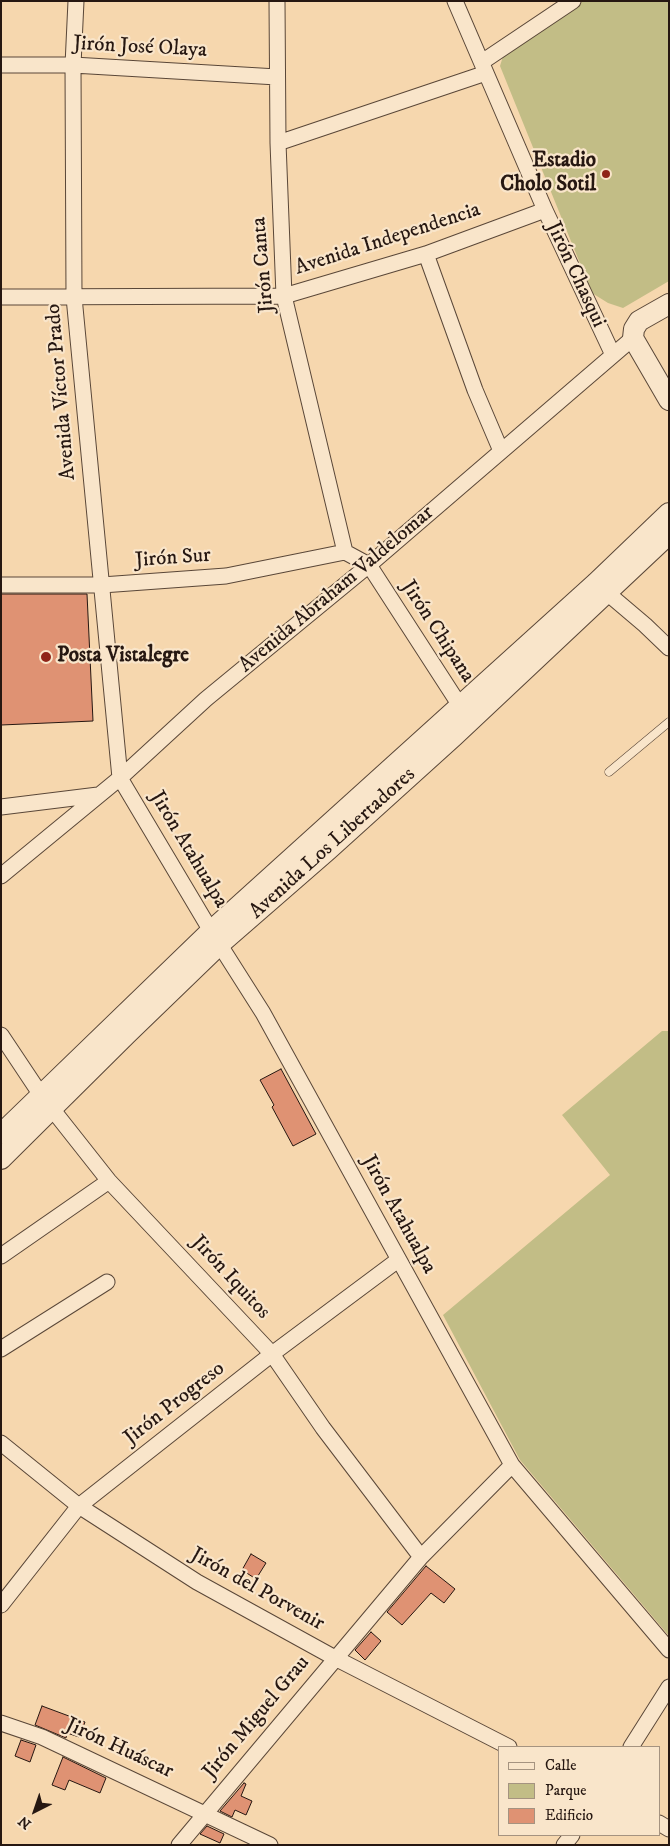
<!DOCTYPE html>
<html>
<head>
<meta charset="utf-8">
<style>
	body { margin:0 }
	#map { position:relative; width:670px; height:1846px; overflow:hidden; background:#f6d7ae; font-family:"IM FELL DW Pica",serif }
	canvas { display:block }
	.frame { position:absolute; inset:0; border:2px solid #261711; pointer-events:none }
	.legend { position:absolute; left:498px; top:1746px; width:162px; height:90px; box-sizing:border-box; background:#f9e5ca; border:1px solid #a59380; margin:0; padding:6px 9px; list-style:none; font-size:15px; color:#261711 }
	.legend li { display:flex; align-items:center; gap:10px; height:25px }
	.legend b { width:25px; border:1px solid #a59380 }
	.north { position:absolute; left:10px; top:1786px; width:50px; height:50px; -webkit-text-stroke:4px #f9e5ca; paint-order:stroke; rotate:221deg; font-size:14px; font-weight:700; line-height:20px; text-align:center; color:#261711 }
	.north::after { content:''; display:block; margin:auto; width:18px; height:22px; background:#261711; clip-path:polygon(50% 0,100% 100%,50% 72%,0 100%) }
</style>
</head>
<body>
<div id="map">
<canvas width="670" height="1846"></canvas>
<div class="frame"></div>
<ul class="legend">
<li><b style="height:6px;background:#f9e5ca"></b>Calle</li>
<li><b style="height:14px;background:#c2bd86"></b>Parque</li>
<li><b style="height:14px;background:#df9273"></b>Edificio</li>
</ul>
<div class="north">N</div>
</div>
<script>
const g = document.querySelector('canvas').getContext('2d');
g.lineJoin = 'round';
function fill(path, color) {
  g.fillStyle = color;
  g.fill(path, 'evenodd');
}
function toPath(rows) {
  const path = new Path2D();
  for (const r of rows) {
    path.moveTo(r[0], r[1]);
    for (let i = 2; i < r.length; i += 2) path.lineTo(r[i], r[i + 1]);
  }
  return path;
}
function strokePath(path, color, width, dash) {
  g.strokeStyle = color;
  g.lineWidth = width;
  g.lineCap = dash ? 'butt' : 'round';
  g.setLineDash(dash || []);
  g.stroke(path);
}
function drawText(font, color, halo, rows, align = 'center') {
  g.font = font + ' "IM FELL DW Pica",serif';
  g.lineWidth = 4.5;
  g.setLineDash([]);
  g.textBaseline = 'middle';
  g.strokeStyle = halo;
  g.fillStyle = color;
  for (const [text, x, y, turn = 0] of rows) {
    g.save();
    g.translate(x, y);
    g.rotate((+turn || 0) * Math.PI / 180);
    g.textAlign = isNaN(turn) ? turn : align;
    if (halo) g.strokeText(text, 0, 0);
    g.fillText(text, 0, 0);
    g.restore();
  }
}
const green = toPath([
	[583,1,669,1,669,281,623,308,608,303,592,293,500,66,504,53],
	[662,1031,669,1031,669,1636,520,1460,443,1315,610,1175,562,1115]
]);
const building = toPath([
	[1,594,87,594,93,721,1,725,1,594],
	[281,1069,316,1134,293,1146,272,1107,274,1105,260,1080,281,1069],
	[251,1554,266,1563,256,1579,242,1570,251,1554],
	[426,1566,455,1589,444,1603,431,1593,402,1625,387,1612,426,1566],
	[371,1632,381,1641,365,1660,355,1650,371,1632],
	[42,1706,85,1722,79,1737,67,1733,66,1738,35,1725,42,1706],
	[21,1740,36,1745,30,1762,15,1756,21,1740],
	[63,1757,106,1778,100,1793,69,1780,65,1790,52,1785,63,1757],
	[244,1783,246,1784,241,1796,252,1801,246,1815,235,1810,232,1817,220,1811,244,1783],
	[207,1826,224,1834,220,1843,200,1834,207,1826]
]);
const service = toPath([
	[609,772,669,722]
]);
const minor = toPath([
	[76,1,73,65,74,297,120,778,211,931,263,1013,512,1465,669,1650],
	[277,1,278,143,284,296,345,552,369,565,466,715],
	[455,1,545,210,613,355],
	[482,62,573,1],
	[1,65,73,65,277,77],
	[278,143,486,73],
	[426,254,475,390,501,451],
	[1,297,284,296,426,254,545,210],
	[1,585,102,585,226,576,345,552],
	[599,586,645,625,669,648],
	[1,807,98,795],
	[1,876,120,778,206,699,369,565,633,338],
	[1,1035,41,1095,109,1181,272,1354,323,1428,421,1557],
	[1,1256,109,1181],
	[1,1349,107,1282],
	[1,1443,79,1506,197,1582,335,1658,509,1747],
	[1,1605,79,1506,272,1354,398,1260],
	[1,1723,42,1737,270,1845],
	[631,1747,669,1687],
	[659,1823,669,1829],
	[179,1845,421,1557,512,1465],
	[564,1845,572,1835]
]);
const tertiary = toPath([
	[669,304,639,321,634,329,633,338,669,400],
	[1,1134,211,931,596,583,669,513],
	[1,1159,127,1034,220,944,328,850,454,736,669,534]
]);
const markers = [
	[606,174,5,"#8f2418"],
	[46,657,6,"#8f2418"]
];
const streetNames = [
	["Jirón José Olaya",140,48,3],
	["Avenida Independencia",388,240,-18],
	["Jirón Canta",264,265,-95],
	["Jirón Chasqui",575,275,65],
	["Avenida Víctor Prado",62,392,-95],
	["Jirón Sur",173,559,-4],
	["Avenida Abraham Valdelomar",337,590,-40],
	["Jirón Chipana",437,632,57],
	["Avenida Los Libertadores",333,844,-42],
	["Jirón Atahualpa",188,850,59],
	["Jirón Atahualpa",398,1215,61],
	["Jirón Iquitos",230,1278,47],
	["Jirón Progreso",175,1404,-38],
	["Jirón del Porvenir",257,1590,29],
	["Jirón Miguel Grau",257,1718,-50],
	["Jirón Huáscar",119,1749,25]
];
const poiNames = [
	["Estadio",596,162],
	["Cholo Sotil",596,186],
	["Posta Vistalegre",57,657,"left"]
];
fill(green, '#c2bd86');
fill(building, '#df9273');
strokePath(building, '#261711', 1);
strokePath(service, '#5a4738', 9);
strokePath(minor, '#5a4738', 17);
strokePath(tertiary, '#5a4738', 22);
strokePath(service, '#f9e5ca', 8);
strokePath(minor, '#f9e5ca', 15);
strokePath(tertiary, '#f9e5ca', 20);
for (const [x, y, r, color] of markers) {
  const dot = new Path2D();
  dot.arc(x, y, r, 0, 2 * Math.PI);
  g.fillStyle = color;
  g.fill(dot);
  strokePath(dot, '#f9e5ca', 2);
}
drawText('21px', '#261711', '#f9e5ca', streetNames);
drawText('bold 21px', '#261711', '#f9e5ca', poiNames, 'right');
</script>
</body>
</html>
